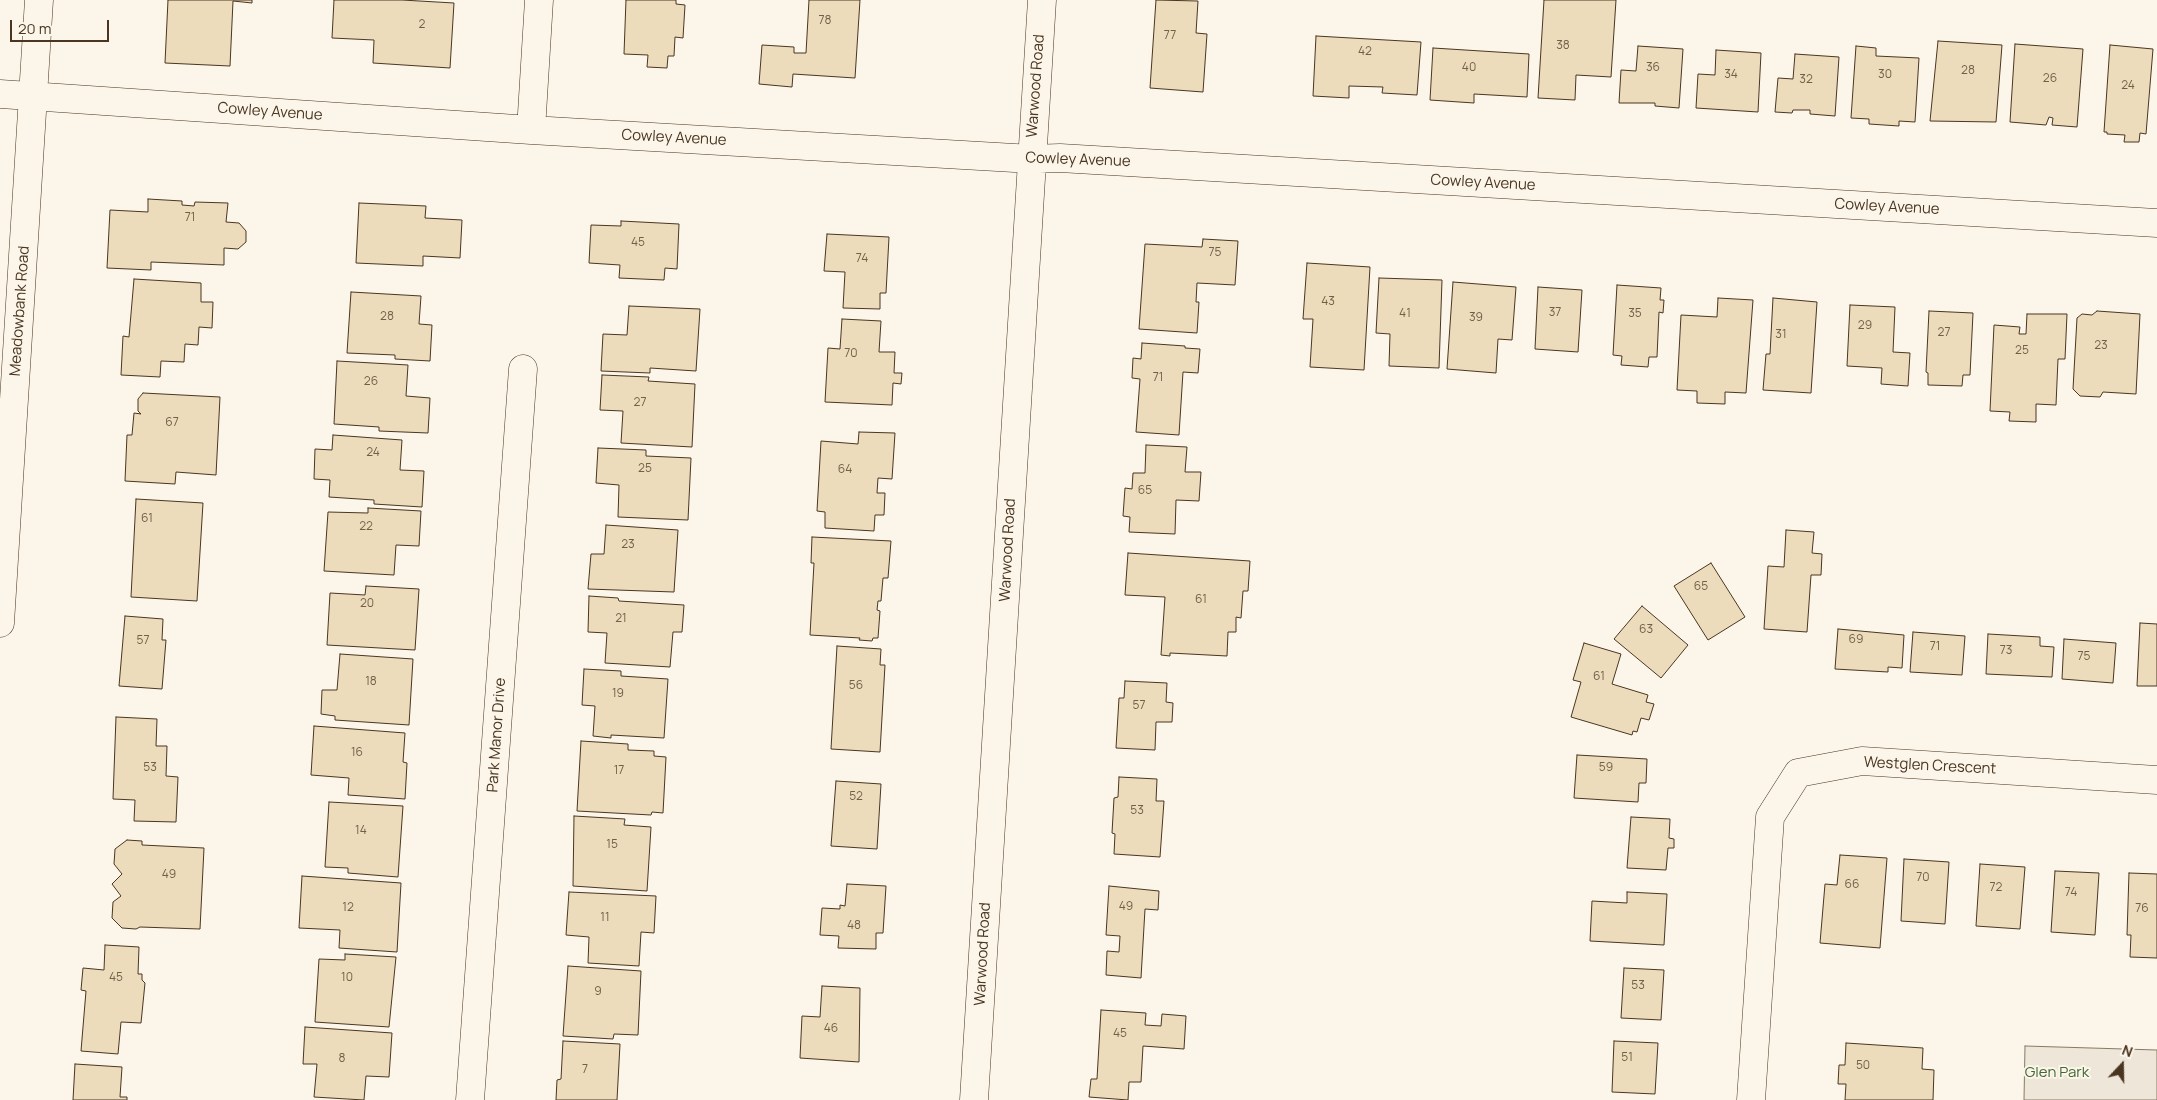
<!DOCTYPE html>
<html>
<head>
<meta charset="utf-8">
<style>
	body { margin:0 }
	#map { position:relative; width:2157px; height:1100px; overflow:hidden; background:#fbf6e9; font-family:Manrope,sans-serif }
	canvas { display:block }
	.north { position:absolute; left:2097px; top:1040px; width:50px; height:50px; -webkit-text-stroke:4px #fbf6e9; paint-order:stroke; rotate:21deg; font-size:14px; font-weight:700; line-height:20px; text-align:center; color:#4a3520 }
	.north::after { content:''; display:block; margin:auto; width:18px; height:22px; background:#4a3520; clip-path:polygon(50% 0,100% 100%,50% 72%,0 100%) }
	.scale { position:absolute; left:10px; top:20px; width:99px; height:22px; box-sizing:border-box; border:2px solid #4a3520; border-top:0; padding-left:6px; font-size:15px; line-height:18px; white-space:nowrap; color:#4a3520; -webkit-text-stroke:4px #fbf6e9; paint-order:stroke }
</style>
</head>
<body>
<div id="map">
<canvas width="2157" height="1100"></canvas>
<div class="north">N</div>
<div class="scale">20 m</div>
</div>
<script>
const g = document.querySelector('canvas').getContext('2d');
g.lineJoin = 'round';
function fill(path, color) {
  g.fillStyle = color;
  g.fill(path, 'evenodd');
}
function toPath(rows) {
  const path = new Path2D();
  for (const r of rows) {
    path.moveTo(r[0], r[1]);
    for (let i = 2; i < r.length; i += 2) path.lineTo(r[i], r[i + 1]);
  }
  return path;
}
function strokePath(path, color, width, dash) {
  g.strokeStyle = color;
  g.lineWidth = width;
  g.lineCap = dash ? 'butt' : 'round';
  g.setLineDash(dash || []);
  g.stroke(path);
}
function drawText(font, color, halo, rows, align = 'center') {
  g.font = font + ' Manrope,sans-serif';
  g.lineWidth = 4;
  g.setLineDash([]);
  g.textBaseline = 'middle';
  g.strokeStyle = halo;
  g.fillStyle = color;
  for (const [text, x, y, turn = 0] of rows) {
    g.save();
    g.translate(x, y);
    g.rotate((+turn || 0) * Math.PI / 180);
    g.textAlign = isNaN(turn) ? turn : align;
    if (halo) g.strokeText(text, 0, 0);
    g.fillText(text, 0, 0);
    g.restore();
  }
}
const green = toPath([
	[2025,1046,2157,1050,2157,1100,2024,1100,2025,1046]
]);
const building = toPath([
	[168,0,252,0,252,3,233,1,230,66,165,63,168,0],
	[334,0,402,0,454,3,450,68,373,63,374,40,332,38,334,0],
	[626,0,676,0,676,4,685,5,683,38,675,37,674,56,668,56,667,68,647,67,648,55,624,54,626,0],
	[809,0,860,0,855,78,793,74,792,87,759,84,762,45,794,47,794,53,806,53,809,0],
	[1156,0,1198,1,1196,33,1207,34,1203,92,1150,88,1156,0],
	[1544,0,1616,0,1611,77,1576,75,1575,100,1538,98,1544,0],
	[1316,36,1421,42,1417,95,1382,93,1383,87,1349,86,1349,98,1313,96,1316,36],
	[1938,41,2002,45,1996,122,1930,121,1938,41],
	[2015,44,2083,49,2077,127,2052,125,2053,118,2049,117,2046,125,2010,122,2015,44],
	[2110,45,2153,49,2146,134,2140,133,2139,142,2124,142,2125,135,2107,134,2107,132,2104,132,2110,45],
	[1638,46,1683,49,1679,108,1655,106,1655,103,1619,103,1621,70,1636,71,1638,46],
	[1856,46,1876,48,1876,56,1919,58,1915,122,1899,121,1899,126,1869,124,1869,119,1851,118,1856,46],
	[1433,48,1529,54,1527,97,1474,94,1474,103,1430,100,1433,48],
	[1716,50,1761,53,1758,112,1696,108,1698,74,1715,75,1716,50],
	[1795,54,1839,57,1835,116,1810,114,1810,110,1793,110,1792,113,1775,112,1778,78,1793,79,1795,54],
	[148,199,182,201,182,205,194,206,195,202,228,203,226,222,239,223,246,231,246,242,238,249,224,248,224,265,151,262,151,270,107,268,110,210,148,212,148,199],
	[359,203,426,206,425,218,462,220,460,258,423,256,423,266,356,263,359,203],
	[621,221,679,224,677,269,665,268,664,280,619,278,620,265,589,263,591,225,621,226,621,221],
	[827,234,889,237,886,293,880,293,880,309,843,308,845,272,824,271,827,234],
	[1203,239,1238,241,1235,285,1197,283,1196,302,1199,302,1197,333,1139,329,1145,244,1202,247,1203,239],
	[1307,263,1370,267,1364,370,1310,367,1313,319,1303,319,1307,263],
	[1379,278,1442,280,1439,368,1389,366,1390,334,1376,333,1379,278],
	[134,279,201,283,201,302,213,302,212,328,199,327,198,345,185,344,184,362,161,361,160,377,121,375,123,336,129,337,134,279],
	[1453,282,1516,287,1512,340,1498,339,1496,373,1447,369,1453,282],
	[1617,285,1661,288,1660,300,1664,300,1663,313,1659,312,1657,357,1649,357,1648,367,1621,365,1622,356,1613,355,1617,285],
	[1538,287,1582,290,1578,352,1535,349,1538,287],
	[351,292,421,296,419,324,432,325,430,361,395,359,395,355,347,353,351,292],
	[1718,298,1753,300,1746,393,1725,392,1725,404,1697,403,1697,391,1677,390,1681,315,1717,317,1718,298],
	[1773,298,1817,302,1811,393,1763,390,1766,354,1770,354,1773,298],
	[1850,305,1895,307,1893,352,1910,353,1908,386,1881,384,1882,368,1847,366,1850,305],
	[629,306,700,309,696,371,650,368,650,373,601,371,603,334,627,335,629,306],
	[1929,311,1973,313,1970,375,1963,375,1962,386,1928,385,1928,373,1926,372,1929,311],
	[2097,311,2140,314,2136,394,2103,392,2100,397,2080,396,2073,389,2077,318,2082,314,2092,315,2097,311],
	[2027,314,2067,314,2065,359,2058,359,2056,405,2036,404,2036,422,2009,421,2010,412,1990,411,1994,325,2020,327,2019,334,2026,334,2027,314],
	[842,319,881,321,879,352,895,352,894,373,902,373,901,384,893,383,892,405,825,402,828,348,840,349,842,319],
	[1142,343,1185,346,1185,348,1200,349,1198,373,1183,372,1179,435,1136,432,1140,379,1132,378,1133,358,1141,359,1142,343],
	[337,361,408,365,406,396,430,398,428,433,379,431,379,427,334,424,337,361],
	[602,375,649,377,648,381,695,384,692,447,621,443,623,411,600,410,602,375],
	[143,393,220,397,216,475,176,472,175,484,125,481,127,435,132,435,134,413,141,414,138,411,138,399,143,393],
	[859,432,895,433,892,479,878,478,877,493,885,493,884,515,875,515,874,531,825,528,825,512,817,511,821,441,858,444,859,432],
	[333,435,402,440,400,470,424,471,422,507,374,504,374,500,329,497,330,480,314,479,315,449,332,450,333,435],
	[1146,445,1187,447,1185,472,1201,472,1199,501,1176,500,1175,534,1129,532,1130,517,1123,516,1125,488,1132,489,1133,473,1145,473,1146,445],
	[598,448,646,450,646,456,691,458,688,520,618,517,619,485,596,483,598,448],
	[136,499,203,503,197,601,131,597,136,499],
	[368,508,421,511,419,546,396,545,394,575,324,571,328,512,368,513,368,508],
	[606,525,678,530,674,592,588,589,591,554,604,554,606,525],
	[1786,530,1814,532,1812,553,1822,554,1821,575,1811,575,1807,632,1764,629,1768,566,1784,567,1786,530],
	[812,537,891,541,888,578,883,578,881,601,878,601,877,610,880,611,878,638,873,638,872,641,859,640,860,638,810,635,814,563,811,563,812,537],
	[1128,553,1250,561,1248,591,1243,591,1241,618,1236,617,1236,632,1228,632,1227,656,1170,653,1170,656,1161,655,1165,597,1125,595,1128,553],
	[1711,563,1745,617,1708,640,1674,586,1711,563],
	[366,586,419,589,415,650,327,645,330,593,365,595,366,586],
	[589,596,618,598,619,601,684,605,682,632,673,632,670,667,605,663,607,633,588,632,589,596],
	[1642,606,1688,645,1661,678,1614,639,1642,606],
	[125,616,163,619,162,640,166,640,162,689,119,686,125,616],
	[2140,623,2157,624,2157,686,2137,686,2140,623],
	[1838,629,1904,635,1902,668,1888,667,1888,672,1835,669,1838,629],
	[1913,632,1965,636,1962,675,1910,672,1913,632],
	[1988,634,2040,637,2040,646,2054,647,2052,677,1986,674,1988,634],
	[2064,639,2116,643,2113,683,2062,679,2064,639],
	[1584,643,1621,654,1612,684,1648,695,1646,702,1654,704,1649,720,1641,718,1637,732,1633,731,1632,735,1571,717,1581,682,1573,680,1584,643],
	[837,646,881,649,880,665,885,665,880,752,831,749,837,646],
	[340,654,413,659,409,725,335,720,335,716,321,714,322,690,337,690,340,654],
	[584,669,621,671,621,676,668,679,664,738,611,735,611,738,593,736,595,706,582,705,584,669],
	[1125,681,1167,683,1166,702,1173,703,1172,722,1156,722,1155,750,1116,748,1119,698,1124,698,1125,681],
	[116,717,157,719,156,746,167,746,166,776,178,777,176,822,134,821,135,800,113,799,116,717],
	[314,726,405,733,403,762,407,763,405,799,348,795,349,778,311,775,314,726],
	[581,741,628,744,628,750,654,751,654,756,666,757,663,813,652,812,651,815,577,811,581,741],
	[1577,755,1647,759,1646,783,1639,783,1638,802,1574,798,1577,755],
	[1119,777,1157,779,1156,801,1164,801,1160,857,1114,854,1115,834,1112,833,1114,798,1118,797,1119,777],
	[836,781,881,784,877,849,831,846,836,781],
	[329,802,403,806,398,877,348,873,348,868,325,867,329,802],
	[574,816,625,819,624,825,651,827,647,891,573,886,574,816],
	[1631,817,1670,819,1669,838,1674,839,1674,848,1668,848,1666,870,1627,868,1631,817],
	[127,840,142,841,142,845,204,848,200,929,140,927,136,929,122,928,112,918,113,902,121,896,112,884,122,874,114,864,115,849,127,840],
	[1840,855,1887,858,1880,948,1820,943,1825,884,1837,885,1840,855],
	[1904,859,1949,862,1945,924,1901,921,1904,859],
	[1980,864,2025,867,2020,929,1976,926,1980,864],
	[2055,871,2099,873,2095,935,2051,932,2055,871],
	[2129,873,2157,874,2157,958,2130,957,2131,935,2127,935,2129,873],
	[302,876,401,883,397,952,339,948,340,930,299,928,302,876],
	[847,884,886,886,883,933,876,933,876,949,838,948,839,936,820,935,822,908,840,909,840,905,845,906,847,884],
	[1109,886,1159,891,1158,910,1145,909,1141,978,1106,975,1107,951,1119,952,1120,936,1106,935,1109,886],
	[569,892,656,896,654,933,641,932,639,966,588,963,589,937,566,935,569,892],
	[1627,892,1667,894,1664,945,1590,941,1592,901,1627,903,1627,892],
	[105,945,139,947,138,974,142,974,142,980,145,983,141,1023,121,1022,118,1054,81,1051,86,991,81,990,83,968,104,970,105,945],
	[345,954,396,957,389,1027,315,1022,319,959,345,960,345,954],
	[568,966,641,971,638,1035,614,1034,613,1039,563,1036,568,966],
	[1624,968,1664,970,1661,1020,1621,1018,1624,968],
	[822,986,860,988,859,1062,800,1058,802,1016,820,1017,822,986],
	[1101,1010,1146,1013,1145,1025,1161,1026,1162,1014,1186,1016,1184,1049,1143,1046,1141,1082,1129,1082,1128,1100,1089,1097,1091,1079,1097,1079,1101,1010],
	[305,1027,392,1033,389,1077,366,1076,364,1100,314,1097,317,1064,303,1064,305,1027],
	[563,1041,620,1044,617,1100,556,1100,557,1080,561,1079,563,1041],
	[1614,1041,1658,1043,1655,1094,1612,1092,1614,1041],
	[1846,1043,1923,1048,1922,1069,1934,1070,1933,1100,1845,1100,1846,1084,1838,1084,1839,1065,1845,1065,1846,1043],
	[75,1064,122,1067,120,1097,127,1097,127,1100,73,1100,75,1064]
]);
const street = toPath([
	[0,94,531,130,1032,159,1060,158,2157,223],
	[531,130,539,0],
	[0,623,39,0],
	[470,1100,523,369],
	[974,1100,1042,0],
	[1751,1100,1770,817,1798,773,1862,761,2157,780]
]);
const numberNames = [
	["78",825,21],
	["2",422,25],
	["77",1170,36],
	["38",1563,46],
	["42",1365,52],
	["40",1469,68],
	["36",1653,68],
	["28",1968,71],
	["34",1731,75],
	["30",1885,75],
	["26",2050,79],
	["32",1806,80],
	["24",2128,86],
	["71",190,218],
	["45",638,243],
	["75",1215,253],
	["74",862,259],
	["43",1328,302],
	["37",1555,313],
	["41",1405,314],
	["35",1635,314],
	["28",387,317],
	["39",1476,318],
	["29",1865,326],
	["27",1944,333],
	["31",1781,335],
	["23",2101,346],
	["25",2022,351],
	["70",851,354],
	["71",1158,378],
	["26",371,382],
	["27",640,403],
	["67",172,423],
	["24",373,453],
	["25",645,469],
	["64",845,470],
	["65",1145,491],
	["61",147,519],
	["22",366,527],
	["23",628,545],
	["65",1701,587],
	["61",1201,600],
	["20",367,604],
	["21",621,619],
	["63",1646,630],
	["69",1856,640],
	["57",143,641],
	["71",1935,647],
	["73",2006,651],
	["75",2084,657],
	["61",1599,677],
	["18",371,682],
	["56",856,686],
	["19",618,694],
	["57",1139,706],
	["16",357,753],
	["53",150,768],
	["59",1606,768],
	["17",619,771],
	["52",856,797],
	["53",1137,811],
	["14",361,831],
	["15",612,845],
	["49",169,875],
	["70",1923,878],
	["66",1852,885],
	["72",1996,888],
	["74",2071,893],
	["49",1126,907],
	["12",348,908],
	["76",2142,909],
	["11",605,918],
	["48",854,926],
	["45",116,978],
	["10",347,978],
	["53",1638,986],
	["9",598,992],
	["46",831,1029],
	["45",1120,1034],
	["51",1627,1058],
	["8",342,1059],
	["50",1863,1066],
	["7",585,1070]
];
const streetNames = [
	["Warwood Road",1036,86,-86],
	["Cowley Avenue",270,112,4],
	["Cowley Avenue",674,138,3],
	["Cowley Avenue",1078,160,2],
	["Cowley Avenue",1483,183,3],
	["Cowley Avenue",1887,207,3],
	["Meadowbank Road",20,311,-86],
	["Warwood Road",1008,550,-87],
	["Park Manor Drive",497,735,-86],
	["Westglen Crescent",1930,766,3],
	["Warwood Road",983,954,-87]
];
const parkNames = [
	["Glen Park",2057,1073]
];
fill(green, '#ede6d9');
strokePath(green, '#887966', 1);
fill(building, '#ecdcbc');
strokePath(building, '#4a3520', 1);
strokePath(street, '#4a3520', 29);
strokePath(street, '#fbf6e9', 28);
drawText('12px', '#725f47', null, numberNames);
drawText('15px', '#4a3520', '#fbf6e9', streetNames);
drawText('15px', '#436837', '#fbf6e9', parkNames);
</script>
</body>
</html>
